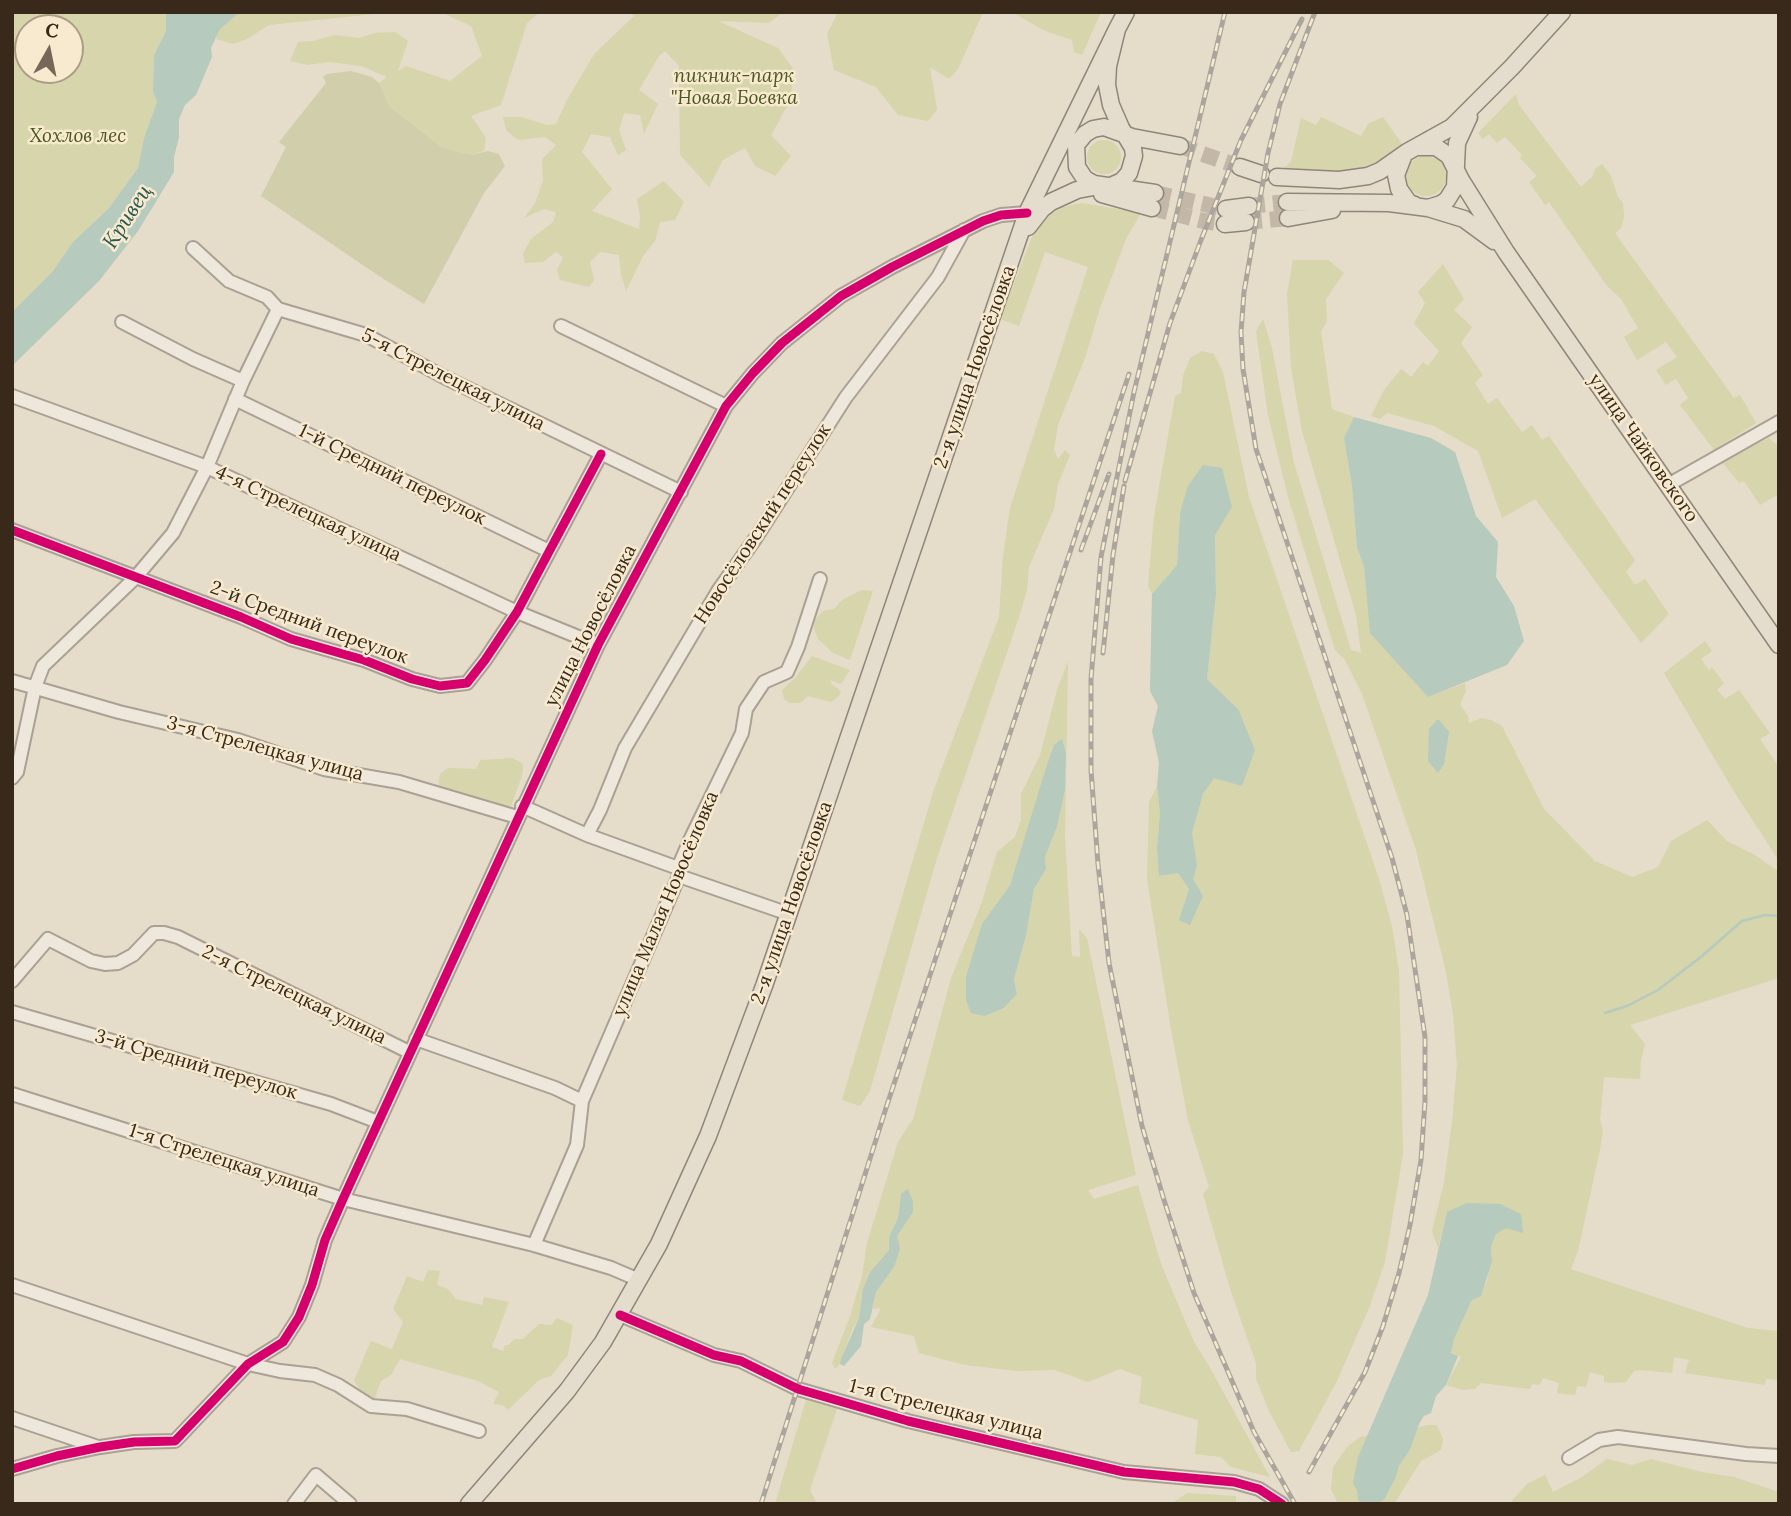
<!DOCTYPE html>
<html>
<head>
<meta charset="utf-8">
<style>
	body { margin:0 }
	#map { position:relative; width:1791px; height:1516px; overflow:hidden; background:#e5dcca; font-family:Lora,serif }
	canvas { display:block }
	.frame { position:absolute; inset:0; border:14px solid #39291b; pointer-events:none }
	.north { position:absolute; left:14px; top:14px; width:70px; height:70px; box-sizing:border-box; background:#f8eace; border:2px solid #ac9d86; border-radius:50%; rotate:9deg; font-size:19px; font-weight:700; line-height:28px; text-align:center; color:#39291b }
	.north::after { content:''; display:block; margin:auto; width:24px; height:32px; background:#756858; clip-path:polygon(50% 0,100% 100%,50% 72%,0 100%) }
</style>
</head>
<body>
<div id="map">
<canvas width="1791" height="1516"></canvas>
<div class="frame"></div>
<div class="north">С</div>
</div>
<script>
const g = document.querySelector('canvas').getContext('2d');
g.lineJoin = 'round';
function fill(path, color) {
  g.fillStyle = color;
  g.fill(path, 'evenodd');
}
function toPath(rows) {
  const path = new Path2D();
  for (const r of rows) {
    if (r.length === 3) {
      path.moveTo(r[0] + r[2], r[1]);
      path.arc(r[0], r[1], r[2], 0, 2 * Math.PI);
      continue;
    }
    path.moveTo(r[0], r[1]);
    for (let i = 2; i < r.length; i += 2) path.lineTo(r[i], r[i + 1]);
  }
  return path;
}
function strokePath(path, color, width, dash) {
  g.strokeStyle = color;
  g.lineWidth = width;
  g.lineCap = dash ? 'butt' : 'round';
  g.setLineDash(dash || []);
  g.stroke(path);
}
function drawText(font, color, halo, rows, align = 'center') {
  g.font = font + ' Lora,serif';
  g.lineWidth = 5;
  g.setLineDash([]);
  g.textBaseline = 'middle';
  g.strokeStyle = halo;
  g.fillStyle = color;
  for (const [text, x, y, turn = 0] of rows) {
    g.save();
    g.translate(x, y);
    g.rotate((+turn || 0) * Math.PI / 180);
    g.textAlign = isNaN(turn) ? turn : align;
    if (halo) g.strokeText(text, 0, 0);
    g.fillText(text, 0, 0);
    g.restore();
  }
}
const green = toPath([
	[12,12,166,12,166,31,154,55,153,91,157,102,144,138,138,168,109,208,73,242,53,271,12,312],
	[28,28,70,28,70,70,28,70],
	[240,12,393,12,269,25,247,39,233,44,216,39,220,28],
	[441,12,540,12,527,23,501,105,471,116,486,138,484,151,472,155,443,148,390,107,379,83,387,77,361,66,329,62,308,65,290,61,298,42,313,41,335,35,359,38,375,33,395,32,408,41,398,71,406,66,450,81,482,56,471,26],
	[630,12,783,12,769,23,718,21,778,48,794,70,790,101,771,135,791,156,775,176,755,166,745,148,723,160,709,187,680,155,679,66,665,51,659,56,639,90,658,104,644,134,640,115,624,113,619,130,626,150,618,155,610,137,591,134,582,152,612,189,592,211,639,229,640,216,637,199,664,181,684,202,675,220,660,222,655,241,643,256,626,291,621,274,619,255,600,252,590,262,594,280,589,287,560,280,557,270,563,257,556,252,543,262,525,263,523,254,531,239,553,222,556,212,544,209,524,218,535,203,543,181,542,159,556,145,545,137,518,140,506,130,503,117,521,117,547,125,556,124,568,98,595,53,634,16],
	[838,12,983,12,958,69,949,79,930,67,937,110,928,121,898,115,876,87,834,70,827,34],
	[1012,12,1101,12,1082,55,1074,52,1072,40,1043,30],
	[1516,94,1519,105,1581,187,1592,177,1596,168,1602,164,1611,176,1618,197,1623,203,1624,217,1621,228,1615,233,1734,398,1740,395,1756,423,1714,450,1680,405,1688,398,1676,379,1666,385,1656,370,1677,357,1666,342,1637,360,1624,337,1638,328,1621,299,1607,286,1549,202,1545,205,1529,182,1537,176,1520,158,1522,155,1505,137,1497,143,1489,134,1483,139,1478,133],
	[1321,117,1361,136,1368,124,1383,117,1402,144,1388,158,1364,170,1352,173,1280,171,1291,162,1301,118,1316,125],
	[1104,157,17],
	[1426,176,20],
	[1082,203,1141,213,1126,239,1100,308,1085,358,1058,425,1054,450,1058,459,1065,450,1070,455,1058,484,1054,509,1029,567,1027,590,1019,617,937,858,870,1091,860,1106,842,1100,934,789,999,617,1003,556,1010,508,1088,267,1045,252,1019,326,1000,319,1035,229,1049,215,1063,207],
	[1293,260,1328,260,1344,273,1326,299,1327,322,1321,331,1332,409,1354,417,1344,438,1352,486,1357,548,1364,566,1367,586,1404,670,1428,697,1465,683,1466,691,1460,704,1468,716,1469,723,1481,718,1491,720,1502,726,1544,809,1595,861,1632,877,1658,867,1671,841,1707,820,1727,841,1755,855,1779,872,1779,978,1630,1025,1645,1044,1641,1060,1640,1079,1604,1077,1600,1120,1603,1130,1600,1150,1578,1251,1571,1269,1748,1328,1779,1331,1779,1380,1766,1379,1765,1385,1685,1373,1689,1360,1674,1357,1672,1373,1641,1370,1634,1371,1626,1382,1613,1383,1604,1382,1604,1376,1590,1372,1586,1387,1577,1386,1575,1395,1557,1393,1559,1383,1543,1378,1540,1385,1532,1384,1530,1389,1481,1383,1475,1389,1463,1390,1446,1385,1461,1357,1451,1353,1454,1339,1472,1300,1486,1284,1492,1262,1491,1247,1496,1234,1521,1214,1447,1212,1438,1248,1432,1231,1444,1182,1452,1122,1457,1065,1453,1014,1446,972,1416,850,1362,694,1345,660,1335,650,1288,497,1268,415,1256,331,1263,319,1272,348,1294,463,1351,650,1361,653,1356,615,1302,431,1291,368,1287,294],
	[1443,264,1464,299,1454,310,1472,327,1461,343,1483,375,1475,383,1488,404,1497,398,1522,432,1532,425,1542,440,1549,436,1635,560,1626,572,1635,585,1645,579,1669,614,1641,643,1535,499,1502,518,1478,451,1434,426,1387,413,1380,419,1371,416,1384,390,1401,369,1411,377,1423,362,1428,366,1439,351,1414,324,1425,303,1418,292],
	[1202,351,1214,354,1223,372,1249,497,1380,882,1392,927,1399,971,1403,1154,1385,1262,1369,1308,1336,1383,1299,1451,1291,1452,1269,1411,1256,1379,1256,1363,1231,1292,1203,1194,1209,1187,1188,1120,1171,1029,1147,879,1149,802,1157,786,1160,814,1157,848,1160,876,1178,873,1189,889,1179,920,1193,879,1196,866,1192,833,1203,794,1214,777,1238,709,1207,679,1216,596,1215,534,1232,507,1180,513,1177,565,1152,594,1148,586,1154,516,1175,396,1181,393,1183,376,1190,358],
	[1769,438,1779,447,1779,494,1760,505,1744,481,1739,483,1722,462],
	[862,590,873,591,850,660,833,653,818,639,814,629,814,621,823,611,834,609,842,600],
	[1705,641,1712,651,1701,659,1709,670,1712,667,1724,683,1717,690,1725,699,1739,690,1770,733,1760,739,1779,767,1779,861,1733,790,1664,673],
	[812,656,850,670,841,684,830,680,832,684,841,691,839,696,831,702,808,696,800,703,790,703,784,699,782,690,795,678],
	[1068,661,1065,838,1072,956,1080,957,1079,929,1087,938,1136,1175,1088,1190,1094,1199,1138,1185,1161,1264,1194,1342,1209,1366,1270,1477,1231,1467,1221,1457,1195,1454,1198,1420,1139,1403,1142,1377,1120,1369,1088,1382,1055,1370,1018,1371,965,1365,919,1353,914,1336,871,1327,881,1308,873,1309,876,1292,894,1267,896,1236,913,1212,901,1194,898,1218,889,1237,889,1250,870,1272,863,1290,859,1318,852,1330,840,1364,835,1369,832,1363,850,1316,862,1276,867,1243,898,1142,913,1119,951,978,982,902,997,852,1015,837,1021,820,1021,794,1040,755,1057,690],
	[1054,745,1066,754,1065,790,1057,827,1045,857,1046,869,1034,889,1026,936,1014,979,1017,994,1004,1008,985,1016,976,947,982,924,1010,885],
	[512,758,522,763,523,767,522,776,511,806,493,806,468,798,455,790,449,791,438,788,440,774,448,768,476,769,481,760],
	[428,1270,440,1271,437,1285,448,1289,456,1299,482,1305,484,1297,509,1302,492,1347,503,1351,505,1345,509,1345,514,1339,523,1339,539,1324,551,1325,557,1318,573,1325,568,1355,551,1376,539,1380,508,1410,503,1405,493,1404,499,1392,478,1381,400,1359,391,1375,381,1381,374,1400,362,1394,354,1380,371,1341,392,1349,403,1322,393,1309,407,1276,423,1282],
	[806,1400,837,1409,810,1490,817,1504,775,1504],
	[1427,1425,1437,1425,1443,1439,1441,1450,1421,1461,1394,1504,1375,1504,1384,1500,1396,1477,1399,1466,1410,1450,1418,1428],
	[1368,1436,1358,1457,1358,1500,1364,1504,1338,1504,1331,1489,1333,1467,1347,1447,1360,1437],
	[1607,1459,1632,1465,1651,1459,1702,1472,1734,1477,1779,1492,1779,1504,1509,1504,1527,1484,1545,1475,1553,1492,1582,1477],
	[1187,1493,1236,1496,1236,1504,1171,1504]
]);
const cemetery = toPath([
	[351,71,372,77,379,83,390,107,443,148,472,155,488,151,499,154,505,166,484,193,424,304,379,276,261,196,286,147,279,142,326,83,323,77,327,74]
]);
const water = toPath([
	[166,12,240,12,220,29,211,48,212,57,196,95,185,105,179,119,179,137,174,157,174,172,138,231,99,281,12,366,12,312,53,271,73,242,109,208,138,168,144,138,157,102,153,91,154,55,166,31],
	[1354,417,1431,438,1455,452,1476,516,1498,542,1496,577,1514,606,1524,641,1507,665,1428,697,1370,633,1364,566,1357,548,1352,486,1344,438],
	[1203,465,1222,468,1232,507,1215,535,1216,595,1207,679,1238,709,1255,750,1242,786,1214,778,1203,794,1192,833,1197,866,1193,879,1203,896,1190,925,1179,920,1189,889,1178,873,1159,876,1157,848,1160,814,1157,786,1159,763,1152,731,1158,706,1150,691,1152,594,1177,565,1180,513,1188,486],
	[1438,719,1449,732,1444,764,1438,773,1428,761,1429,729],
	[1062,739,1066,754,1065,790,1057,827,1045,857,1046,869,1034,889,1026,936,1014,979,1017,994,1004,1008,985,1016,971,1013,966,1000,966,977,982,924,1010,885,1046,768,1054,745],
	[908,1189,913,1202,913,1212,897,1236,900,1249,894,1267,876,1292,870,1319,864,1324,861,1346,844,1366,840,1364,841,1359,859,1318,863,1289,870,1272,889,1250,889,1237,898,1218,901,1194],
	[1467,1203,1500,1204,1521,1214,1523,1233,1506,1228,1496,1234,1491,1247,1492,1262,1481,1296,1472,1300,1454,1339,1451,1353,1458,1356,1446,1385,1436,1396,1431,1413,1424,1416,1420,1422,1410,1450,1399,1466,1396,1477,1384,1500,1375,1504,1364,1504,1358,1500,1357,1490,1353,1483,1358,1457,1428,1295,1447,1212]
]);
const stream = toPath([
	[1605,1013,1627,1006,1658,990,1702,956,1742,921,1765,915,1779,916]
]);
const majorTunnel = toPath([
	[1180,146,1240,167],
	[1155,193,1226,209],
	[1249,206,1287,202],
	[1152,208,1204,221,1225,224],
	[1246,222,1288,218]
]);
const minor = toPath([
	[193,248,229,281,267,297,278,309,366,335,444,377,681,492],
	[122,322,193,359,243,381],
	[561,326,726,406],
	[12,396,207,467,517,612,598,645],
	[235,399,549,551],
	[1668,485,1779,422],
	[12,530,241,617,291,639,364,660,412,679,440,686,467,683,485,660,517,612,601,454],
	[12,681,119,712,238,740,324,769,399,782,517,817],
	[12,778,17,772,35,687,43,666,135,578,173,533,207,467,243,381,278,309],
	[522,806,587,835,678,868],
	[587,835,600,810,625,748,718,591,755,539,846,397,938,277,964,230],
	[679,876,789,914],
	[12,981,48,939,91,961,105,964,118,963,133,955,154,933,164,933,178,937,409,1052],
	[12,1012,331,1104,378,1122],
	[416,1039,555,1088,582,1101],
	[12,1094,343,1199,534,1245,611,1268,639,1280],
	[534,1245,577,1145,582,1101,679,876,678,868,691,838,742,733,746,709,764,682,787,672,798,647,820,579],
	[12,1285,248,1364,280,1371,315,1375,338,1385,371,1406,407,1409,479,1431],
	[620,1315,714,1355,741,1361,798,1389,908,1421,1124,1472,1234,1482,1259,1489,1282,1504],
	[12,1418,98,1447],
	[1569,1458,1599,1440,1618,1437,1746,1454,1779,1456],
	[12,1469,57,1456,100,1447,134,1442,175,1441,248,1364,283,1342,299,1317,312,1285,325,1240,343,1199,598,645,726,406,753,373,782,343,841,296,892,267,983,221,1001,215,1027,213],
	[294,1504,316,1475,350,1504]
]);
const major = toPath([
	[1417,147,1436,147,1449,156,1461,180,1506,252,1779,645],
	[1403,157,1396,175,1399,189,1409,203,1415,205],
	[1240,167,1261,174],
	[1277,177,1339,180,1368,176,1380,171,1407,152,1452,127,1512,67,1562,12],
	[1111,186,1122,181,1129,173,1134,156,1133,148,1121,128,1111,105,1107,85,1108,66,1117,29,1126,12],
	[1155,193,1094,184,1085,179,1077,167,1076,145,1085,134,1093,129,1104,127,1132,137,1180,146],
	[1102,194,1152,208],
	[1287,202,1389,203,1428,208,1441,204,1447,200,1455,187,1457,143,1469,117],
	[1428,208,1464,219,1494,241],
	[1226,209,1249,206],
	[1288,218,1332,210],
	[1225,224,1246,222],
	[1028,227,1042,209,1051,202,1077,190,1099,186],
	[469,1504,567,1391,603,1342,659,1244,708,1136,764,986,1027,213,1117,29]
]);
const rail = toPath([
	[1225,12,1134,392,1101,557,1091,679,1091,770,1098,864,1109,963,1142,1126,1164,1200,1194,1293,1254,1432,1295,1504],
	[1125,481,1170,323,1201,240,1241,140,1302,19],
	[1081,550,1109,474],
	[1103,653,1113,555,1124,486],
	[1309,1472,1365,1372,1383,1326,1399,1273,1410,1225,1421,1160,1425,1101,1425,1037,1407,915,1392,858,1256,449,1243,369,1241,332,1244,292,1268,153,1280,104,1315,12],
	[761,1504,886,1108,1129,374]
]);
const cycleway = toPath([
	[12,530,241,617,291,639,364,660,412,679,440,686,467,683,485,660,517,612,601,454],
	[620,1315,714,1355,741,1361,798,1389,908,1421,1124,1472,1234,1482,1259,1489,1282,1504],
	[12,1469,57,1456,100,1447,134,1442,175,1441,248,1364,283,1342,299,1317,312,1285,325,1240,343,1199,598,645,726,406,753,373,782,343,841,296,892,267,983,221,1001,215,1027,213]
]);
const parkNames = [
	["пикник-парк",734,77],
	["\"Новая Боевка",734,99],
	["Хохлов лес",78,137]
];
const streetNames = [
	["2-я улица Новосёловка",975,367,-71],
	["5-я Стрелецкая улица",453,380,27],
	["улица Чайковского",1643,448,55],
	["1-й Средний переулок",392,475,26],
	["4-я Стрелецкая улица",308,514,25],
	["Новосёловский переулок",763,524,-57],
	["2-й Средний переулок",309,623,20],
	["улица Новосёловка",591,626,-63],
	["3-я Стрелецкая улица",265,749,15],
	["2-я улица Новосёловка",792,903,-71],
	["улица Малая Новосёловка",666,904,-67],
	["2-я Стрелецкая улица",294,995,26],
	["3-й Средний переулок",196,1065,16],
	["1-я Стрелецкая улица",224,1161,18],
	["1-я Стрелецкая улица",946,1410,14]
];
const waterNames = [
	["Кривец",128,217,-57]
];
fill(green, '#d6d5ab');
fill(cemetery, '#d0ceab');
fill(water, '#b6cabd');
strokePath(stream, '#b6cabd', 2.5);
strokePath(majorTunnel, '#c3b8a7', 16, [16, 8]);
strokePath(minor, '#aaa194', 16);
strokePath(major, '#8f867a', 19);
strokePath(minor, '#ede7dc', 12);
strokePath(major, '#e4dccd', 16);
strokePath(rail, '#aba69d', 5);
strokePath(rail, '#f8eace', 2.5, [8]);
strokePath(cycleway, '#d6006c', 9);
drawText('italic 19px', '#4b5720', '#f8eace', parkNames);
drawText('19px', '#39291b', '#f8eace', streetNames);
drawText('italic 21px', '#295a55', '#f8eace', waterNames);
</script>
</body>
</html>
